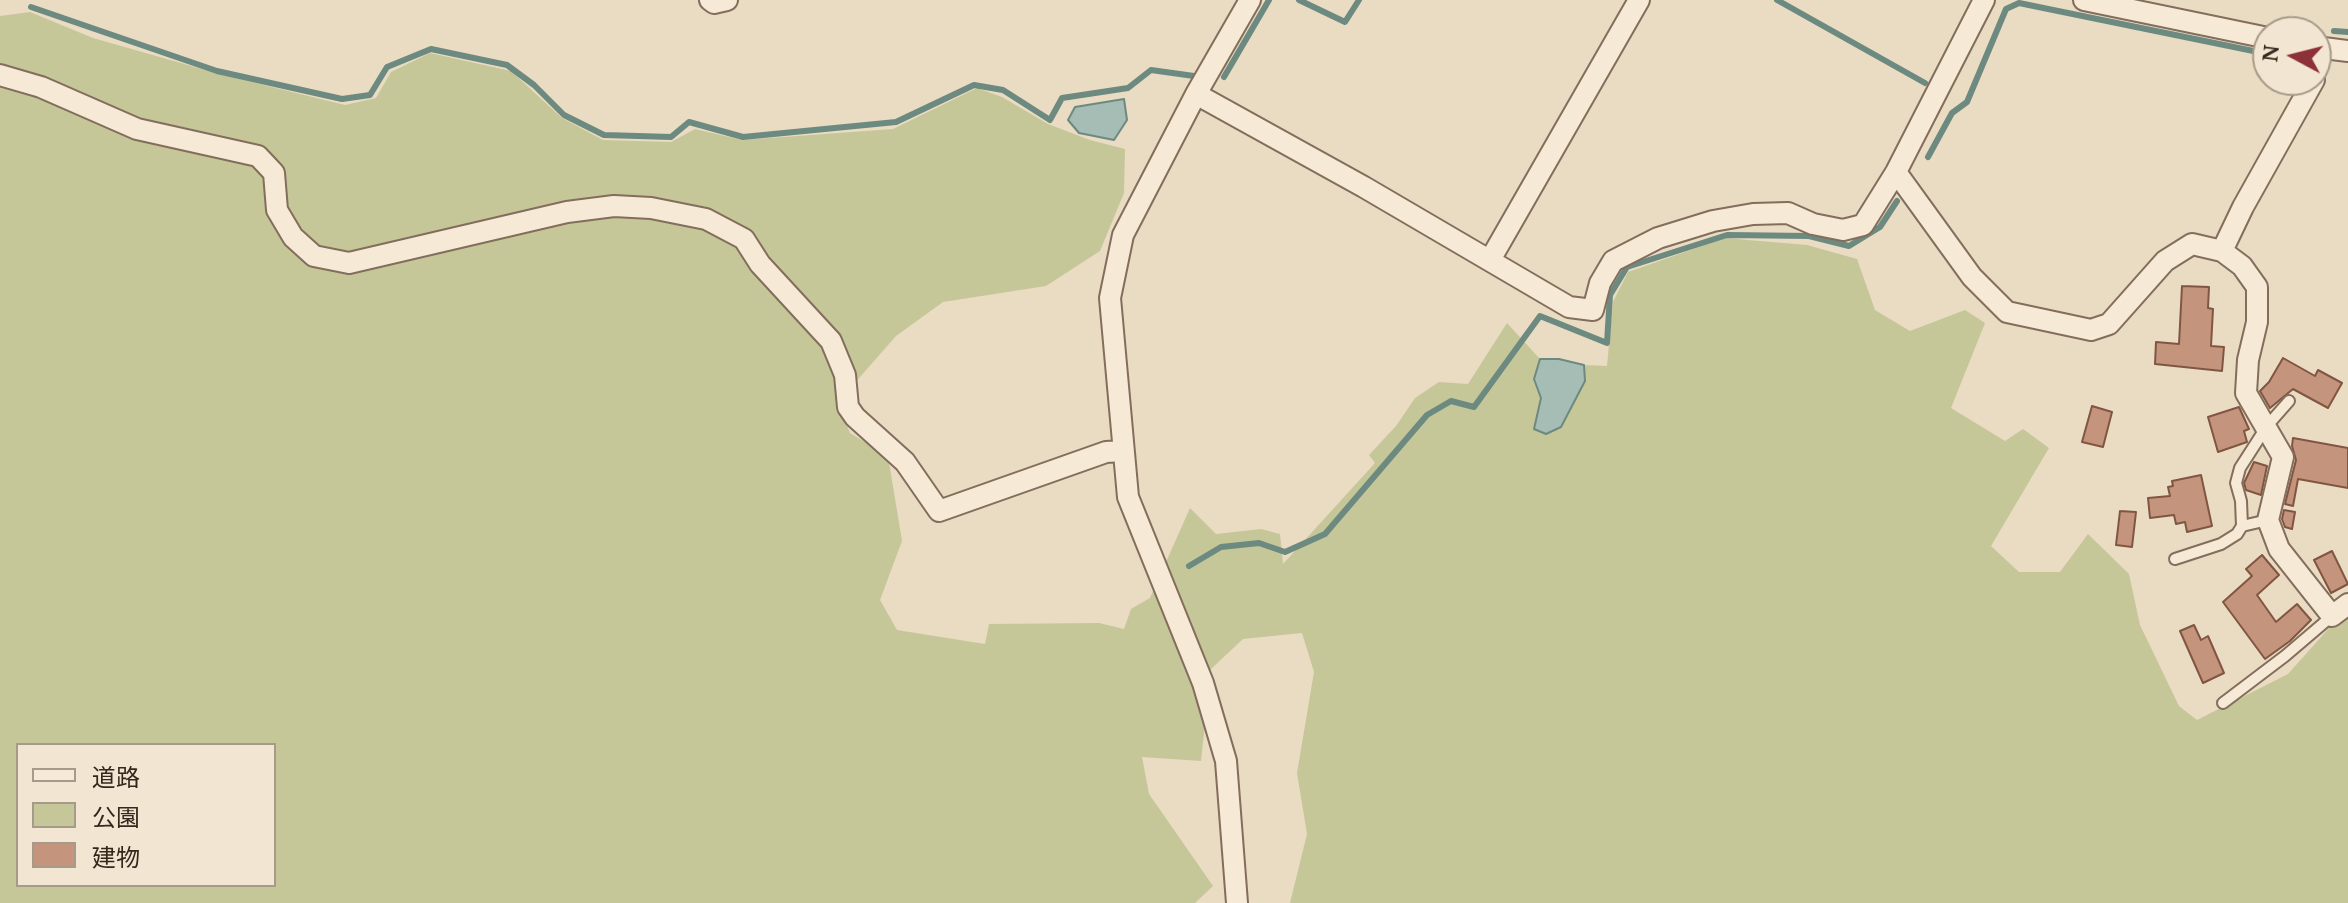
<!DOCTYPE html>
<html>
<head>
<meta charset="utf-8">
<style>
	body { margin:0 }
	#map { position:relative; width:2348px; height:903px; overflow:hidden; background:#eadbc3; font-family:"PT Serif","Noto Sans JP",serif }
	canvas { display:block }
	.legend { position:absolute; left:16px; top:743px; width:260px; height:144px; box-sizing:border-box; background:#f2e6d2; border:2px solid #a69a8a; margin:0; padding:10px 14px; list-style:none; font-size:24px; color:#34271e }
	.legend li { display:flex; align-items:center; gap:16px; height:40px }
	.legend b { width:40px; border:2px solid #a69a8a }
	.north { position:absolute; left:2252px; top:16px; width:80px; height:80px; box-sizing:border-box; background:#f2e6d2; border:2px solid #a69a8a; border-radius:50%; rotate:277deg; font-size:22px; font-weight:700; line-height:32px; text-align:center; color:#34271e }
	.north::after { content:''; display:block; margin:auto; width:28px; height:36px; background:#8d3139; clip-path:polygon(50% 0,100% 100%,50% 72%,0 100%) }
</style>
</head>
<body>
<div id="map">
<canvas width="2348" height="903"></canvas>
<ul class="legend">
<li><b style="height:10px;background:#f6e9d6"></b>道路</li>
<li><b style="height:22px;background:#c6c798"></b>公園</li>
<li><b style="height:22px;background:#c5947c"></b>建物</li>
</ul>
<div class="north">N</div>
</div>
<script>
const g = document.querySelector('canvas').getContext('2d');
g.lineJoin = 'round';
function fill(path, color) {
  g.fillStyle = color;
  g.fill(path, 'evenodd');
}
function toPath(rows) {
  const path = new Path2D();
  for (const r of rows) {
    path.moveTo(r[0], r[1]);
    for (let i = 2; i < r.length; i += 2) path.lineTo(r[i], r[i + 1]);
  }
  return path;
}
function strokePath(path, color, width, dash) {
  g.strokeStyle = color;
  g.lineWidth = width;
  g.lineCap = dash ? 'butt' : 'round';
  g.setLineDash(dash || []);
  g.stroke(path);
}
const green = toPath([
	[30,12,93,38,223,75,345,105,376,98,391,72,430,53,511,71,562,118,603,140,671,142,695,129,742,140,893,129,977,88,1002,97,1048,124,1090,140,1125,149,1124,193,1100,251,1046,286,943,302,896,336,838,402,850,433,888,456,902,541,880,600,897,630,985,644,989,624,1099,623,1124,629,1131,609,1150,598,1190,508,1216,534,1261,529,1280,534,1283,564,1375,463,1369,455,1396,426,1415,398,1439,382,1468,384,1507,323,1540,359,1534,379,1541,398,1534,428,1546,434,1561,427,1584,381,1584,365,1607,366,1613,302,1628,272,1725,238,1807,245,1857,259,1875,310,1910,331,1965,310,1985,323,1951,408,2005,441,2023,429,2049,448,1991,546,2019,572,2060,572,2088,534,2129,574,2140,625,2179,706,2197,720,2288,674,2338,618,2348,615,2348,903,1290,903,1307,834,1297,773,1314,672,1302,633,1243,639,1211,669,1201,761,1142,757,1149,794,1213,886,1195,903,0,903,0,16],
	[18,745,274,745,274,885,18,885]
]);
const water = toPath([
	[1124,99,1127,120,1114,140,1079,133,1068,120,1075,107,1124,99],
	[1540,359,1559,359,1584,365,1585,381,1561,427,1546,434,1534,429,1541,398,1534,379,1540,359]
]);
const stream = toPath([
	[1299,0,1345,22,1359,0],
	[1777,0,1925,83],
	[31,7,217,71,342,99,370,95,387,67,431,49,507,65,534,85,564,115,604,135,671,137,689,122,743,137,896,122,974,85,1003,90,1050,120,1062,98,1128,88,1151,70,1194,76],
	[2334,31,2348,32],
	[1224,77,1269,0],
	[1928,157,1952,113,1967,102,2006,9,2019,3,2268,54],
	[1189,566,1221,547,1259,543,1285,552,1325,534,1427,415,1451,401,1474,407,1540,316,1607,343,1610,295,1627,267,1727,235,1809,236,1849,246,1880,227,1897,201]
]);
const building = toPath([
	[2182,286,2209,287,2208,308,2213,309,2211,346,2224,347,2222,371,2155,364,2156,342,2179,344,2182,286],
	[2283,358,2315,376,2318,370,2342,383,2328,408,2293,389,2270,408,2260,391,2269,382,2283,358],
	[2092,406,2112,412,2103,447,2082,442,2092,406],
	[2239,407,2249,429,2244,431,2247,442,2218,452,2208,417,2239,407],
	[2293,438,2348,448,2348,488,2298,479,2293,506,2285,504,2296,460,2292,446,2293,438],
	[2254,462,2267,466,2261,495,2246,490,2244,483,2254,462],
	[2201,475,2212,526,2187,532,2185,522,2176,524,2174,515,2150,518,2148,498,2170,496,2168,487,2173,486,2172,481,2201,475],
	[2284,510,2295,512,2292,529,2285,527,2282,519,2284,510],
	[2120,511,2136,512,2132,547,2116,545,2120,511],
	[2332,551,2348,584,2331,593,2314,560,2332,551],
	[2262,555,2279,575,2257,595,2276,622,2297,604,2311,620,2290,641,2265,659,2223,602,2252,576,2246,569,2262,555],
	[2194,625,2201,640,2208,636,2224,673,2203,683,2180,631,2194,625]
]);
const service = toPath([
	[2242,526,2241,501,2236,483,2240,468,2267,426,2289,401],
	[2175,559,2221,544,2237,534,2242,526,2268,520],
	[2223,703,2285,656,2332,616]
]);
const minor = toPath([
	[710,0,714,3,727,0],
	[2084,0,2268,38],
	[2316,47,2348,51],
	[0,75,41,87,137,129,258,156,274,173,277,210,293,237,314,256,349,263,567,212,614,206,651,208,706,219,744,239,760,264,831,341,845,375,848,407,855,417,905,462,939,511,1106,452,1122,451],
	[1196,94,1364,187,1569,307,1593,310,1600,283,1613,261,1658,238,1713,221,1753,214,1788,213,1813,224,1843,230,1863,225,1896,172,1984,0],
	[1896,172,1972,277,2007,312,2091,330,2109,324,2165,261,2192,244,2222,251,2242,266,2257,287,2257,322,2248,360,2246,393,2283,457,2268,520,2279,549,2332,616,2348,604],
	[2222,251,2243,207,2314,80],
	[1490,260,1639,0],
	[1237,903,1226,761,1203,683,1128,497,1110,298,1123,235,1196,94,1250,0]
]);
fill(green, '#c6c798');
fill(water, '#a5bdb4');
strokePath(water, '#6d8a80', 2);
strokePath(stream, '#6d8a80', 6);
fill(building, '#c5947c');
strokePath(building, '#805643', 2);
strokePath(service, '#836d5c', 14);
strokePath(minor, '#836d5c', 24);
strokePath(service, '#f6e9d6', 10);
strokePath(minor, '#f6e9d6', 20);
</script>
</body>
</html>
